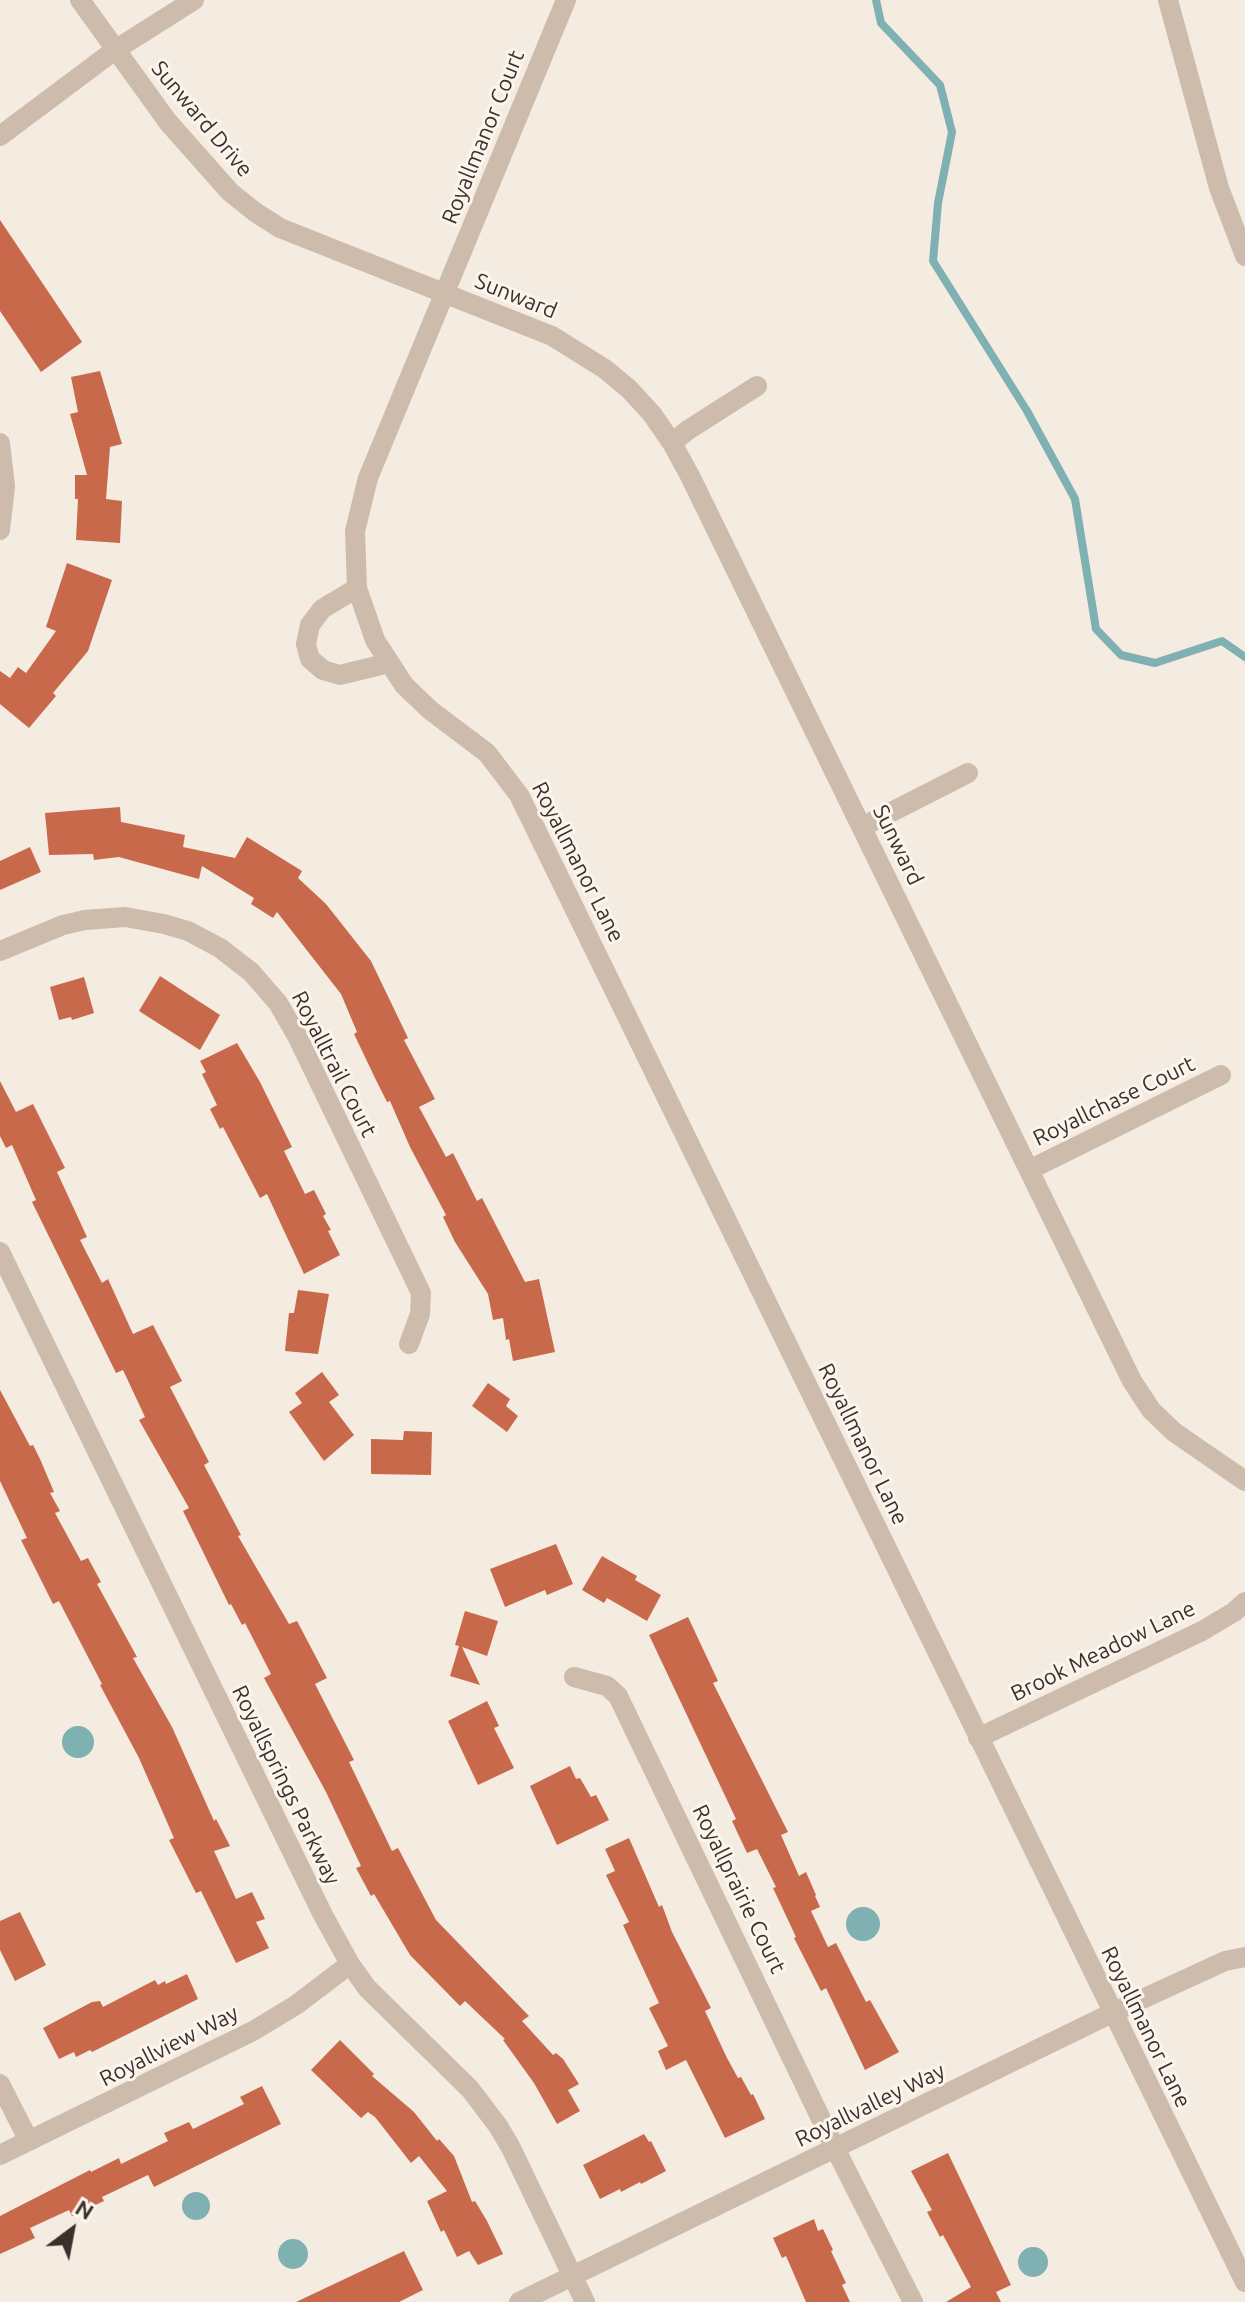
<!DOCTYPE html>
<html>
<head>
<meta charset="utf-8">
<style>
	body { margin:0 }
	#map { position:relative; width:1245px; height:2302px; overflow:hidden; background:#f4ebe1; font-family:Ubuntu,sans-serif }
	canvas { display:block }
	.north { position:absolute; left:32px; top:2190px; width:80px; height:80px; -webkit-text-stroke:6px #fbf5ee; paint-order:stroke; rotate:32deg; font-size:22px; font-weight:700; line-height:32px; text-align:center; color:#3b302b }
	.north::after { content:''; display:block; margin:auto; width:28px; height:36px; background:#3b302b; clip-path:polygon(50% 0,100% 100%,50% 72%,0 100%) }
</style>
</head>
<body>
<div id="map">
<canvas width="1245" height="2302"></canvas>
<div class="north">N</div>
</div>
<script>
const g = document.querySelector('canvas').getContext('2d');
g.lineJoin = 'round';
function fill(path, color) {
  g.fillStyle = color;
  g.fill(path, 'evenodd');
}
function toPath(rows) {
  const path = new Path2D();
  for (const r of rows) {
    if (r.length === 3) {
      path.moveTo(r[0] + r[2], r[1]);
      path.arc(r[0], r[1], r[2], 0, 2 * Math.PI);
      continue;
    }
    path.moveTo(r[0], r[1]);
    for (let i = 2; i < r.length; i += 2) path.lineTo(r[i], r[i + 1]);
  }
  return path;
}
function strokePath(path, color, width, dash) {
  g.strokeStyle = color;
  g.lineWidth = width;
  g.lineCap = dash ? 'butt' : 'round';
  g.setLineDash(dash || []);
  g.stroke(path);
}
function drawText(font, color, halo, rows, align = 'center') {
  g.font = font + ' Ubuntu,sans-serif';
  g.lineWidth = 6;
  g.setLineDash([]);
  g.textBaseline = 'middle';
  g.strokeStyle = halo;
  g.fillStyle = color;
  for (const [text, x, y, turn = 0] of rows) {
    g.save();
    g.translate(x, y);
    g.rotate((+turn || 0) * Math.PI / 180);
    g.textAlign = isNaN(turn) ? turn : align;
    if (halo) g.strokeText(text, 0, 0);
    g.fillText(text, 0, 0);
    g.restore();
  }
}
const water = toPath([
	[78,1742,16],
	[863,1924,17],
	[196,2206,14],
	[293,2254,15],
	[1033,2262,15]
]);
const stream = toPath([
	[876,0,881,23,940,85,952,132,938,203,933,261,1027,411,1075,499,1096,629,1121,655,1155,663,1222,641,1245,657]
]);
const building = toPath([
	[0,220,82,342,41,372,0,311],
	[100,371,122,444,110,447,106,499,122,501,120,543,76,540,78,499,75,499,75,475,87,475,70,414,78,412,71,377],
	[67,563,112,580,88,651,53,693,56,696,29,728,0,704,0,671,10,678,18,667,26,673,56,631,46,627],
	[120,807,121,822,185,835,183,847,235,858,247,837,302,871,298,878,326,904,371,961,408,1038,404,1040,435,1099,419,1107,446,1157,453,1153,477,1201,482,1198,525,1282,539,1279,555,1352,513,1361,509,1339,506,1340,503,1318,493,1320,488,1294,455,1242,443,1217,446,1215,410,1147,390,1101,387,1102,375,1078,354,1034,357,1032,341,994,277,912,273,918,251,904,254,898,202,866,199,879,119,857,94,860,93,854,49,855,45,813],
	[30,847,41,872,0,890,0,861],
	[160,976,220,1015,200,1050,139,1011],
	[84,977,94,1013,72,1020,71,1017,59,1020,50,987],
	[237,1043,260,1082,292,1147,284,1151,305,1194,314,1190,326,1214,323,1216,331,1230,328,1231,340,1255,304,1274,267,1194,260,1198,223,1127,220,1129,210,1109,217,1105,202,1074,206,1072,200,1061],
	[0,1081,16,1112,33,1104,65,1168,57,1172,87,1237,80,1240,102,1283,108,1279,133,1334,153,1325,182,1381,170,1387,209,1462,204,1465,241,1535,238,1536,289,1624,297,1621,327,1678,315,1684,354,1760,349,1762,392,1851,398,1848,436,1920,529,2016,522,2021,553,2055,556,2053,563,2059,579,2084,568,2090,580,2111,557,2124,534,2083,503,2040,505,2039,465,2001,460,2006,410,1955,374,1894,371,1896,356,1868,361,1866,326,1792,264,1678,271,1674,245,1623,242,1625,231,1604,229,1605,183,1511,189,1508,139,1420,145,1417,123,1370,116,1373,32,1202,36,1200,12,1145,6,1148,0,1136],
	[298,1290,329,1294,318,1354,285,1351,289,1313,294,1313],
	[322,1372,339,1395,329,1402,354,1435,324,1461,289,1412,302,1403,295,1393],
	[488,1383,510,1399,506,1406,518,1416,507,1432,472,1406],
	[0,1390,30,1446,33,1445,40,1459,54,1492,50,1493,60,1511,55,1513,81,1561,88,1558,101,1582,97,1584,137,1657,133,1658,172,1727,214,1821,216,1819,230,1846,214,1851,236,1899,252,1892,265,1919,256,1922,269,1948,236,1963,201,1891,196,1893,169,1840,174,1838,139,1758,100,1685,102,1684,59,1601,53,1604,21,1540,27,1538,0,1481],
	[404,1431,432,1432,431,1475,371,1474,371,1439,403,1440],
	[556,1544,573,1584,547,1595,545,1590,505,1607,490,1569],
	[602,1556,637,1576,635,1580,661,1595,647,1621,607,1598,604,1603,582,1590],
	[465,1611,498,1621,487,1656,462,1647,480,1685,450,1676,459,1646,455,1645],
	[688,1617,718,1681,713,1683,788,1832,781,1835,799,1876,806,1872,816,1895,815,1896,820,1907,811,1911,828,1947,836,1943,866,2002,870,2000,899,2052,865,2070,826,1988,821,1991,794,1938,796,1937,773,1888,776,1887,757,1849,747,1853,732,1821,736,1819,649,1635],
	[487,1701,499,1726,494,1728,514,1768,478,1785,448,1721],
	[570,1766,576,1779,580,1778,591,1797,596,1795,609,1820,557,1845,530,1786],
	[629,1838,659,1907,662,1905,672,1932,711,2008,705,2011,727,2058,738,2078,741,2077,751,2095,753,2094,765,2119,725,2138,686,2060,666,2070,658,2051,668,2046,649,2008,659,2003,623,1925,629,1922,606,1875,615,1871,605,1849],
	[20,1912,46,1965,15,1981,0,1950,0,1921],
	[187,1974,198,1999,92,2052,90,2050,76,2057,74,2052,59,2059,43,2028,92,2002,100,2001,103,2007,155,1980,158,1985,165,1981,166,1984],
	[340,2040,374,2074,372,2076,414,2112,437,2141,439,2139,454,2156,472,2202,475,2201,487,2221,503,2254,478,2265,469,2251,457,2257,444,2230,441,2232,427,2201,447,2191,419,2156,411,2163,375,2117,368,2112,361,2118,311,2070],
	[262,2086,281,2124,154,2187,148,2175,102,2197,104,2201,72,2216,69,2210,30,2228,35,2238,0,2254,0,2216,90,2170,91,2172,119,2158,121,2164,168,2141,164,2133,178,2127,189,2122,193,2129,244,2104,240,2097],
	[644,2134,649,2142,651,2141,666,2171,641,2184,640,2182,621,2192,620,2189,600,2199,583,2165],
	[948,2153,1011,2285,996,2292,1001,2302,946,2302,971,2287,943,2235,940,2237,927,2212,932,2210,911,2171],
	[814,2219,818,2231,823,2229,833,2250,831,2251,846,2283,842,2285,850,2302,806,2302,786,2256,782,2258,773,2238],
	[404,2251,423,2290,399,2302,296,2302]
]);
const street = toPath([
	[80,0,168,122,230,192,255,212,280,228,552,336,605,369,629,389,652,414,672,443,690,476,1132,1381,1151,1410,1174,1432,1245,1481],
	[566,0,368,478,355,531,357,588,375,640,404,685,430,710,487,753,519,795,1245,2282],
	[1168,0,1219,188,1245,256],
	[0,136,115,50,194,0],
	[0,443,5,486,0,530],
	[672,443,688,430,757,386],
	[357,588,322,609,310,625,306,644,310,659,323,670,340,675,389,663],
	[862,827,968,773],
	[0,951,63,925,85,920,125,917,164,924,188,931,220,948,251,972,278,1003,297,1036,421,1293,420,1314,409,1344],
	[1029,1170,1221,1075],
	[0,1252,323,1915,350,1964,367,1988,470,2089,498,2126,510,2146,585,2302],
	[574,1677,607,1686,618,1696,835,2148,913,2302],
	[978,1738,1202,1631,1234,1612,1245,1602],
	[0,2084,29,2141],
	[0,2155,253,2031,296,2005,350,1964],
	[519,2302,1112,2013,1225,1961,1245,1957]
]);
const streetNames = [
	["Sunward Drive",202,119,50],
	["Royallmanor Court",483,137,-68],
	["Sunward",516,296,22],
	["Sunward",898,845,64],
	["Royallmanor Lane",578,862,63],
	["Royalltrail Court",334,1064,63],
	["Royallchase Court",1114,1101,-26],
	["Royallmanor Lane",863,1444,64],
	["Brook Meadow Lane",1103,1651,-26],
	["Royallsprings Parkway",286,1785,64],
	["Royallprairie Court",739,1889,64],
	["Royallmanor Lane",1146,2027,64],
	["Royallview Way",169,2046,-27],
	["Royallvalley Way",870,2105,-26]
];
fill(water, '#7fb0b2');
strokePath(stream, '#7fb0b2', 8);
fill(building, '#c8694b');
strokePath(street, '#cdbbac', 20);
drawText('22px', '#3b302b', '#fbf5ee', streetNames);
</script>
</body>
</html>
